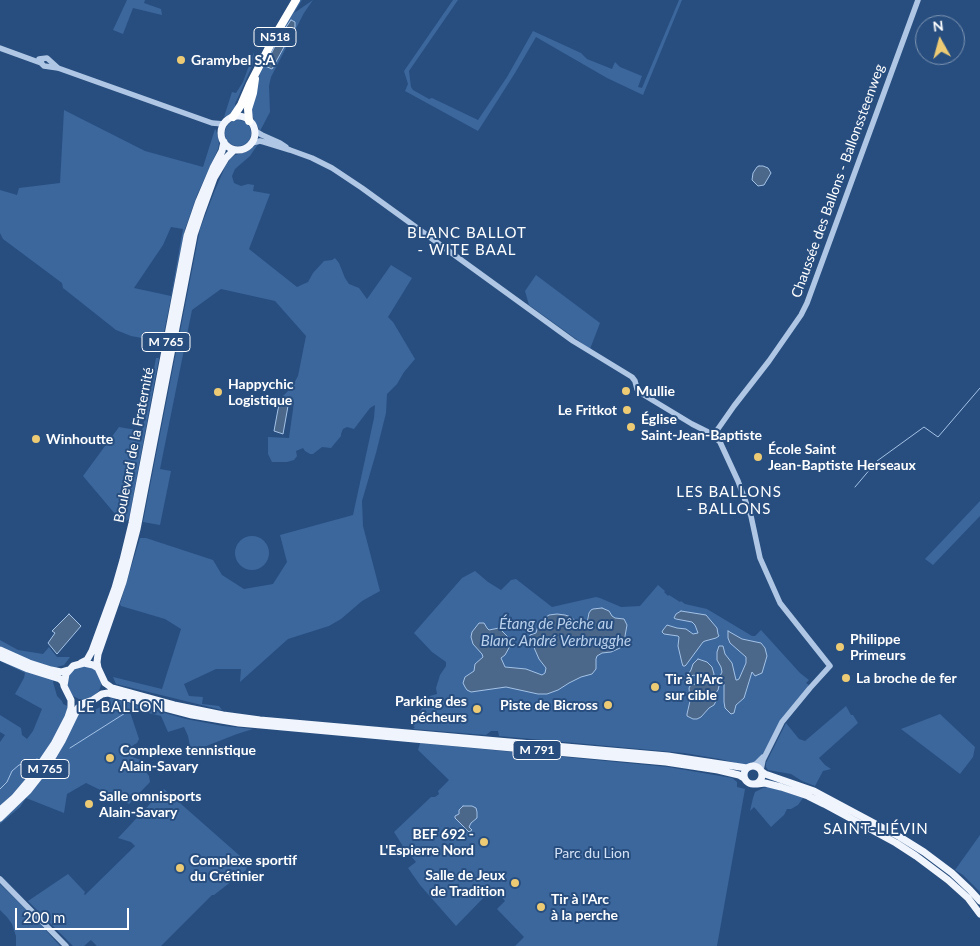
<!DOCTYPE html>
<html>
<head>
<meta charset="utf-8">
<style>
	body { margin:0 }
	#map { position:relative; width:980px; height:946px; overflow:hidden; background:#284e7f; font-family:Lato,sans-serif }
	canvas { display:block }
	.north { position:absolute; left:915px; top:15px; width:50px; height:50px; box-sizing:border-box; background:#284e7f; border:1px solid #7e95b2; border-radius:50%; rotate:353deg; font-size:14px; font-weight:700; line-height:20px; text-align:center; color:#fff }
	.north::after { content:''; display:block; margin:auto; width:18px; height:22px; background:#edcb75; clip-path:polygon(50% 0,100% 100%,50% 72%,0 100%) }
	.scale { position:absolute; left:15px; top:908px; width:114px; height:22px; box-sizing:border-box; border:2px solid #fff; border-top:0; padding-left:6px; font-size:15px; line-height:18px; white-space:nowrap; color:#fff; -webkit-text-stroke:4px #284e7f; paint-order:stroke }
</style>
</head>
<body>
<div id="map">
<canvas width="980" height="946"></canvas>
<div class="north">N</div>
<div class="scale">200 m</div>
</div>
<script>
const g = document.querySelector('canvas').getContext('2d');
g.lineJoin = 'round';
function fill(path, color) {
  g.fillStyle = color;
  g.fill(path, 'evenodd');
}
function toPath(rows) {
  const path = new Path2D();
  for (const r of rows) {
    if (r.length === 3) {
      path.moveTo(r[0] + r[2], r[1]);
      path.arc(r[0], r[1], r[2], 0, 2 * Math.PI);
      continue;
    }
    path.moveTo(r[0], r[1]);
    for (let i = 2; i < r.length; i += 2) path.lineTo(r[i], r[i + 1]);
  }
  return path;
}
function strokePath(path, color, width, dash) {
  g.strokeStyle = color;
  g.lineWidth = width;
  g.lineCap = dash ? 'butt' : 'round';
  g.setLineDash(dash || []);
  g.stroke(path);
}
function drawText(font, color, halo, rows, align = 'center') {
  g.font = font + ' Lato,sans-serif';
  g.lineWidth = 4;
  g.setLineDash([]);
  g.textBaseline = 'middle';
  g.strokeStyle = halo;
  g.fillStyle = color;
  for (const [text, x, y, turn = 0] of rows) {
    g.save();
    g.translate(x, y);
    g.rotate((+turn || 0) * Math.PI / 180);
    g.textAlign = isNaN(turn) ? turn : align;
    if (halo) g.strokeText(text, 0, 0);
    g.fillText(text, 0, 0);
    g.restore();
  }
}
const green = toPath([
	[127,0,145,0,144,3,161,9,162,15,133,8,123,34,113,30],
	[299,0,302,0,294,13,313,0,304,13,271,77,269,86,270,112,260,131,254,120,250,110,256,96,260,70],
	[453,0,458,0,409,71,411,87,413,90,429,99,432,98,478,120,507,77,533,31,581,53,587,59,612,69,615,62,620,67,642,76,638,87,642,88,679,0,682,0,643,95,607,78,536,37,515,73,478,131,405,91,408,84,404,71],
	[254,52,253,64,235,104,236,109,233,113,224,117,232,92,236,93,243,82],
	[64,110,145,151,203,167,215,129,216,130,219,143,218,149,197,195,185,229,163,337,160,340,153,340,131,336,116,330,63,288,62,283,3,239,0,233,0,190,17,195,19,188,60,183],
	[171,227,183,229,171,296,134,288,163,245],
	[238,133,13],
	[258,144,250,156,235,169,232,176,234,183,241,186,248,184,254,185,253,191,270,194,249,249,297,287,308,282,313,273,324,261,332,260,335,258,339,263,345,278,349,284,359,288,367,299,391,265,412,278,388,317,393,322,415,359,404,372,397,384,387,394,386,413,376,453,362,501,363,526,380,591,362,601,341,619,329,626,288,639,240,682,241,669,216,669,184,684,189,696,203,697,202,704,219,706,222,710,116,684,113,677,162,689,181,629,165,619,121,606,120,604,140,538,146,538,213,560,222,575,244,589,273,584,287,562,280,535,353,515,374,418,375,405,370,408,354,429,347,427,343,429,341,434,341,436,331,448,322,447,313,454,310,454,305,451,303,448,296,451,297,456,294,460,287,462,272,462,268,454,268,437,289,438,294,402,281,400,281,398,292,387,298,376,306,336,275,301,221,289,192,310,160,469,171,471,160,525,143,522,200,229,215,190,225,167,230,159,235,155,246,152],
	[536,275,600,323,590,349,529,305,525,291],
	[156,358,159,358,129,519,124,522,121,521,83,476,119,427,142,431],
	[980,501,980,516,933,565,925,559],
	[252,553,17],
	[475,571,488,582,501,590,511,580,516,579,552,607,596,597,600,598,621,607,640,606,658,585,665,591,664,592,668,596,669,595,680,602,681,601,685,604,707,609,752,636,755,636,761,630,800,673,809,680,806,683,809,685,760,759,754,763,744,765,720,759,684,753,499,736,498,731,491,731,486,735,413,729,415,727,413,726,413,722,430,696,437,694,436,688,440,675,446,666,446,662,432,652,414,633,462,578],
	[0,640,18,650,43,654,49,647,57,657,70,657,64,665,57,667,53,682,57,696,62,701,63,704,81,712,92,711,103,706,111,698,186,719,223,726,253,729,237,734,191,752,188,736,184,727,168,732,161,716,132,709,130,712,139,739,137,743,130,747,130,755,132,757,141,760,142,762,146,772,149,776,150,782,129,804,86,783,67,794,64,813,26,798,20,807,0,824,0,742,5,735,0,732,0,715,21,728,22,735,27,739,33,731,42,709,15,694,24,678,25,673,0,661],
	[85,665,95,669,101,682,101,685,99,691,92,697,81,700,73,696,67,687,70,671],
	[846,706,851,715,853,715,858,723,819,758,825,765,831,769,823,771,815,786,802,781,791,774,768,770,766,767,766,763,786,723,799,739,805,741],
	[940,714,975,747,973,757,960,774,901,729],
	[420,743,668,767,732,778,737,782,737,787,745,789,717,946,515,946,524,937,497,909,505,901,494,887,456,926,420,885,408,868,416,862,404,848,394,832,431,797,435,797,439,794,438,791,449,780,418,750],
	[768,787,774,788,803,798,798,805,791,809,787,809,784,815,771,827,754,807,750,811,753,798,755,792,763,788],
	[164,789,248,863,246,870,214,895,212,895,161,946,97,946,91,940,84,946,73,946,28,901,68,874,83,890,85,892,84,894,85,895,135,846,131,842,118,838],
	[980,835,980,892,963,875,955,870],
	[0,884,32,915,60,946,16,946,16,936,12,924,7,917,0,910]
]);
const water = toPath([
	[291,20,295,22,295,27,272,69,265,66,280,36,291,20],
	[759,166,763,166,768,168,771,173,764,185,758,186,752,180,753,173,757,167,759,166],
	[279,404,288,406,283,434,274,431,279,404],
	[602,608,609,611,612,616,615,618,624,619,627,625,625,636,626,640,625,644,620,648,611,652,602,653,597,656,596,659,596,669,592,674,581,677,569,683,558,690,547,694,538,694,506,687,471,692,467,690,465,687,463,683,465,677,474,671,475,664,483,657,482,654,473,644,471,637,472,632,479,623,484,623,487,628,489,630,499,628,508,637,510,646,505,655,501,658,505,667,526,669,542,675,545,673,546,668,539,659,532,643,529,640,530,635,536,633,539,622,549,615,557,614,565,615,571,617,580,625,584,626,587,623,589,613,591,610,593,609,602,608],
	[681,611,706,615,717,628,718,634,719,636,716,638,705,641,703,642,686,665,685,666,683,666,682,663,678,646,679,637,678,636,664,634,662,632,663,630,667,625,677,628,686,629,693,634,698,633,695,625,692,622,676,619,674,618,676,614,681,611],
	[69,614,81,626,57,654,48,643,55,633,52,631,69,614],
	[728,631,742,639,761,643,765,648,767,656,762,673,755,676,752,672,744,698,736,705,734,713,731,714,725,708,724,702,724,684,720,681,719,678,722,672,721,667,717,660,717,652,719,646,723,646,725,654,732,663,736,680,737,680,739,679,746,663,746,657,730,643,728,638,728,631],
	[698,659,707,662,712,667,714,674,713,678,719,686,718,690,714,695,716,701,714,705,709,708,701,717,697,719,693,719,687,716,687,714,690,701,689,688,690,686,700,682,701,677,699,674,696,675,696,676,694,675,686,678,691,670,693,664,698,659],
	[463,806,472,806,476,808,477,812,477,818,471,823,469,827,472,830,469,832,455,818,455,816,459,814,459,810,463,806]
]);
const stream = toPath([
	[855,487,877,461,924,427,938,437,980,388],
	[70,748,130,710],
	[0,789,7,782,12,771,19,765,37,759]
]);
const minor = toPath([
	[0,48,41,63],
	[39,59,47,58,58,68],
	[42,59,41,63,44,66,58,68,212,123,224,124],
	[255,131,262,135,280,143,286,147],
	[252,143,260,141,264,142,290,150,312,158,332,168,362,188,573,341,632,377,635,381,637,389,639,392,692,424,708,432,720,442,738,481,751,516,760,558,780,603,830,666,810,688,782,722,763,760,761,770],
	[713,436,734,406,769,361,801,315,807,303,918,0],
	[752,766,757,763,763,757],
	[0,879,66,946]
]);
const major = toPath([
	[238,133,17],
	[0,650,29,663,51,670,61,672,68,670],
	[0,657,28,669,60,679,63,682,64,686],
	[81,663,87,660,92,651,115,588,123,560,132,523,187,236,199,201,213,168,222,151,224,142],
	[98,668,97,662,98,654,123,582,137,529,194,235,202,211,214,178,226,158,234,150],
	[753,775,9],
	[762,772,765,774,814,791,900,837,924,852,952,873,970,890,980,901],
	[757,784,765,783,781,787,808,796,824,804,896,843,916,856,948,880,968,898,980,914],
	[0,810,14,798,31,778,54,744,68,717,71,708,71,700,64,686,66,674,73,666,84,663,93,665,98,668,105,683,112,688,174,705,223,715,260,720,668,756,747,768],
	[0,818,28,791,46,768,62,741,78,708,84,703,93,700,102,694,108,693,192,715,239,723,666,762,718,770,739,775,744,778]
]);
const highway = toPath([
	[233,117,241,105,250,84,276,34,296,0],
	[249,121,248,109,253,93,255,79]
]);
const markers = [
	[181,60,5,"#edcb75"],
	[626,391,5,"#edcb75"],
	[218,392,5,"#edcb75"],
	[627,410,5,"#edcb75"],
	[631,427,5,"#edcb75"],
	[36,439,5,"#edcb75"],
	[758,457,5,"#edcb75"],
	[840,647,5,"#edcb75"],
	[846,678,5,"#edcb75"],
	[655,687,5,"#edcb75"],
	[608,705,5,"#edcb75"],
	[477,709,5,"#edcb75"],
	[110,758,5,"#edcb75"],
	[89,804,5,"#edcb75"],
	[484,842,5,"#edcb75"],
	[180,868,5,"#edcb75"],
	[515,883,5,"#edcb75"],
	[541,907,5,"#edcb75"]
];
const shields = [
	[275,37,42],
	[166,342,48],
	[537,750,48],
	[45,769,48]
];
const shieldNames = [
	["N518",275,37],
	["M 765",166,342],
	["M 791",537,750],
	["M 765",45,769]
];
const poiNames = [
	["Gramybel S.A",191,60],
	["Happychic",228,384],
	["Logistique",228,400],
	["Mullie",636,391],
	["Le Fritkot",617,410,"right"],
	["Église",641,419],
	["Saint-Jean-Baptiste",641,435],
	["Winhoutte",46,439],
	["École Saint",768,449],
	["Jean-Baptiste Herseaux",768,465],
	["Philippe",850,639],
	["Primeurs",850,655],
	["La broche de fer",856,678],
	["Tir à l'Arc",665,679],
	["sur cible",665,695],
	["Parking des",467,701,"right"],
	["pécheurs",467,717,"right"],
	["Piste de Bicross",598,705,"right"],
	["Complexe tennistique",120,750],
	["Alain-Savary",120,766],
	["Salle omnisports",99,796],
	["Alain-Savary",99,812],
	["BEF 692 -",474,834,"right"],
	["L'Espierre Nord",474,850,"right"],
	["Complexe sportif",190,860],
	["du Crétinier",190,876],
	["Salle de Jeux",505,875,"right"],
	["de Tradition",505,891,"right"],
	["Tir à l'Arc",551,899],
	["à la perche",551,915]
];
const streetNames = [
	["Chaussée des Ballons - Ballonssteenweg",838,181,-70],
	["Boulevard de la Fraternité",134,445,-79]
];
const parkNames = [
	["Parc du Lion",592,853]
];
const neighbourhoodNames = [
	["BLANC BALLOT",467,233],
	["- WITE BAAL",467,250],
	["LES BALLONS",729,492],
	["- BALLONS",729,509],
	["LE BALLON",121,707],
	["SAINT-LIÉVIN",876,829]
];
const waterNames = [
	["Étang de Pêche au",556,624],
	["Blanc André Verbrugghe",556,641]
];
fill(green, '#3c679d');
fill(water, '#4b678a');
strokePath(water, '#a3c2e6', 1);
strokePath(stream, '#a3c2e6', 1);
strokePath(minor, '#afc7e5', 5.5);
strokePath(major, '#eff4fd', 7);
strokePath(highway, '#fff', 8);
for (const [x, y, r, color] of markers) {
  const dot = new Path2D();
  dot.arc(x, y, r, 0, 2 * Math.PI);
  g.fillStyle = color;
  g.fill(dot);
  strokePath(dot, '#284e7f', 2);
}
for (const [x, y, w] of shields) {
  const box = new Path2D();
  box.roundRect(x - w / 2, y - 9.5, w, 19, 4);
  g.fillStyle = '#284e7f';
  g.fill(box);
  strokePath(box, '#fff', 1);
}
drawText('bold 12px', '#fff', null, shieldNames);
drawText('bold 14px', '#fff', '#284e7f', poiNames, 'left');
drawText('14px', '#fff', '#284e7f', streetNames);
drawText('14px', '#d2e1f5', '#284e7f', parkNames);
g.letterSpacing = '1px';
drawText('15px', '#fff', '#284e7f', neighbourhoodNames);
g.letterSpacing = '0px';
drawText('italic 15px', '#bad1ed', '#284e7f', waterNames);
</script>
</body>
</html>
